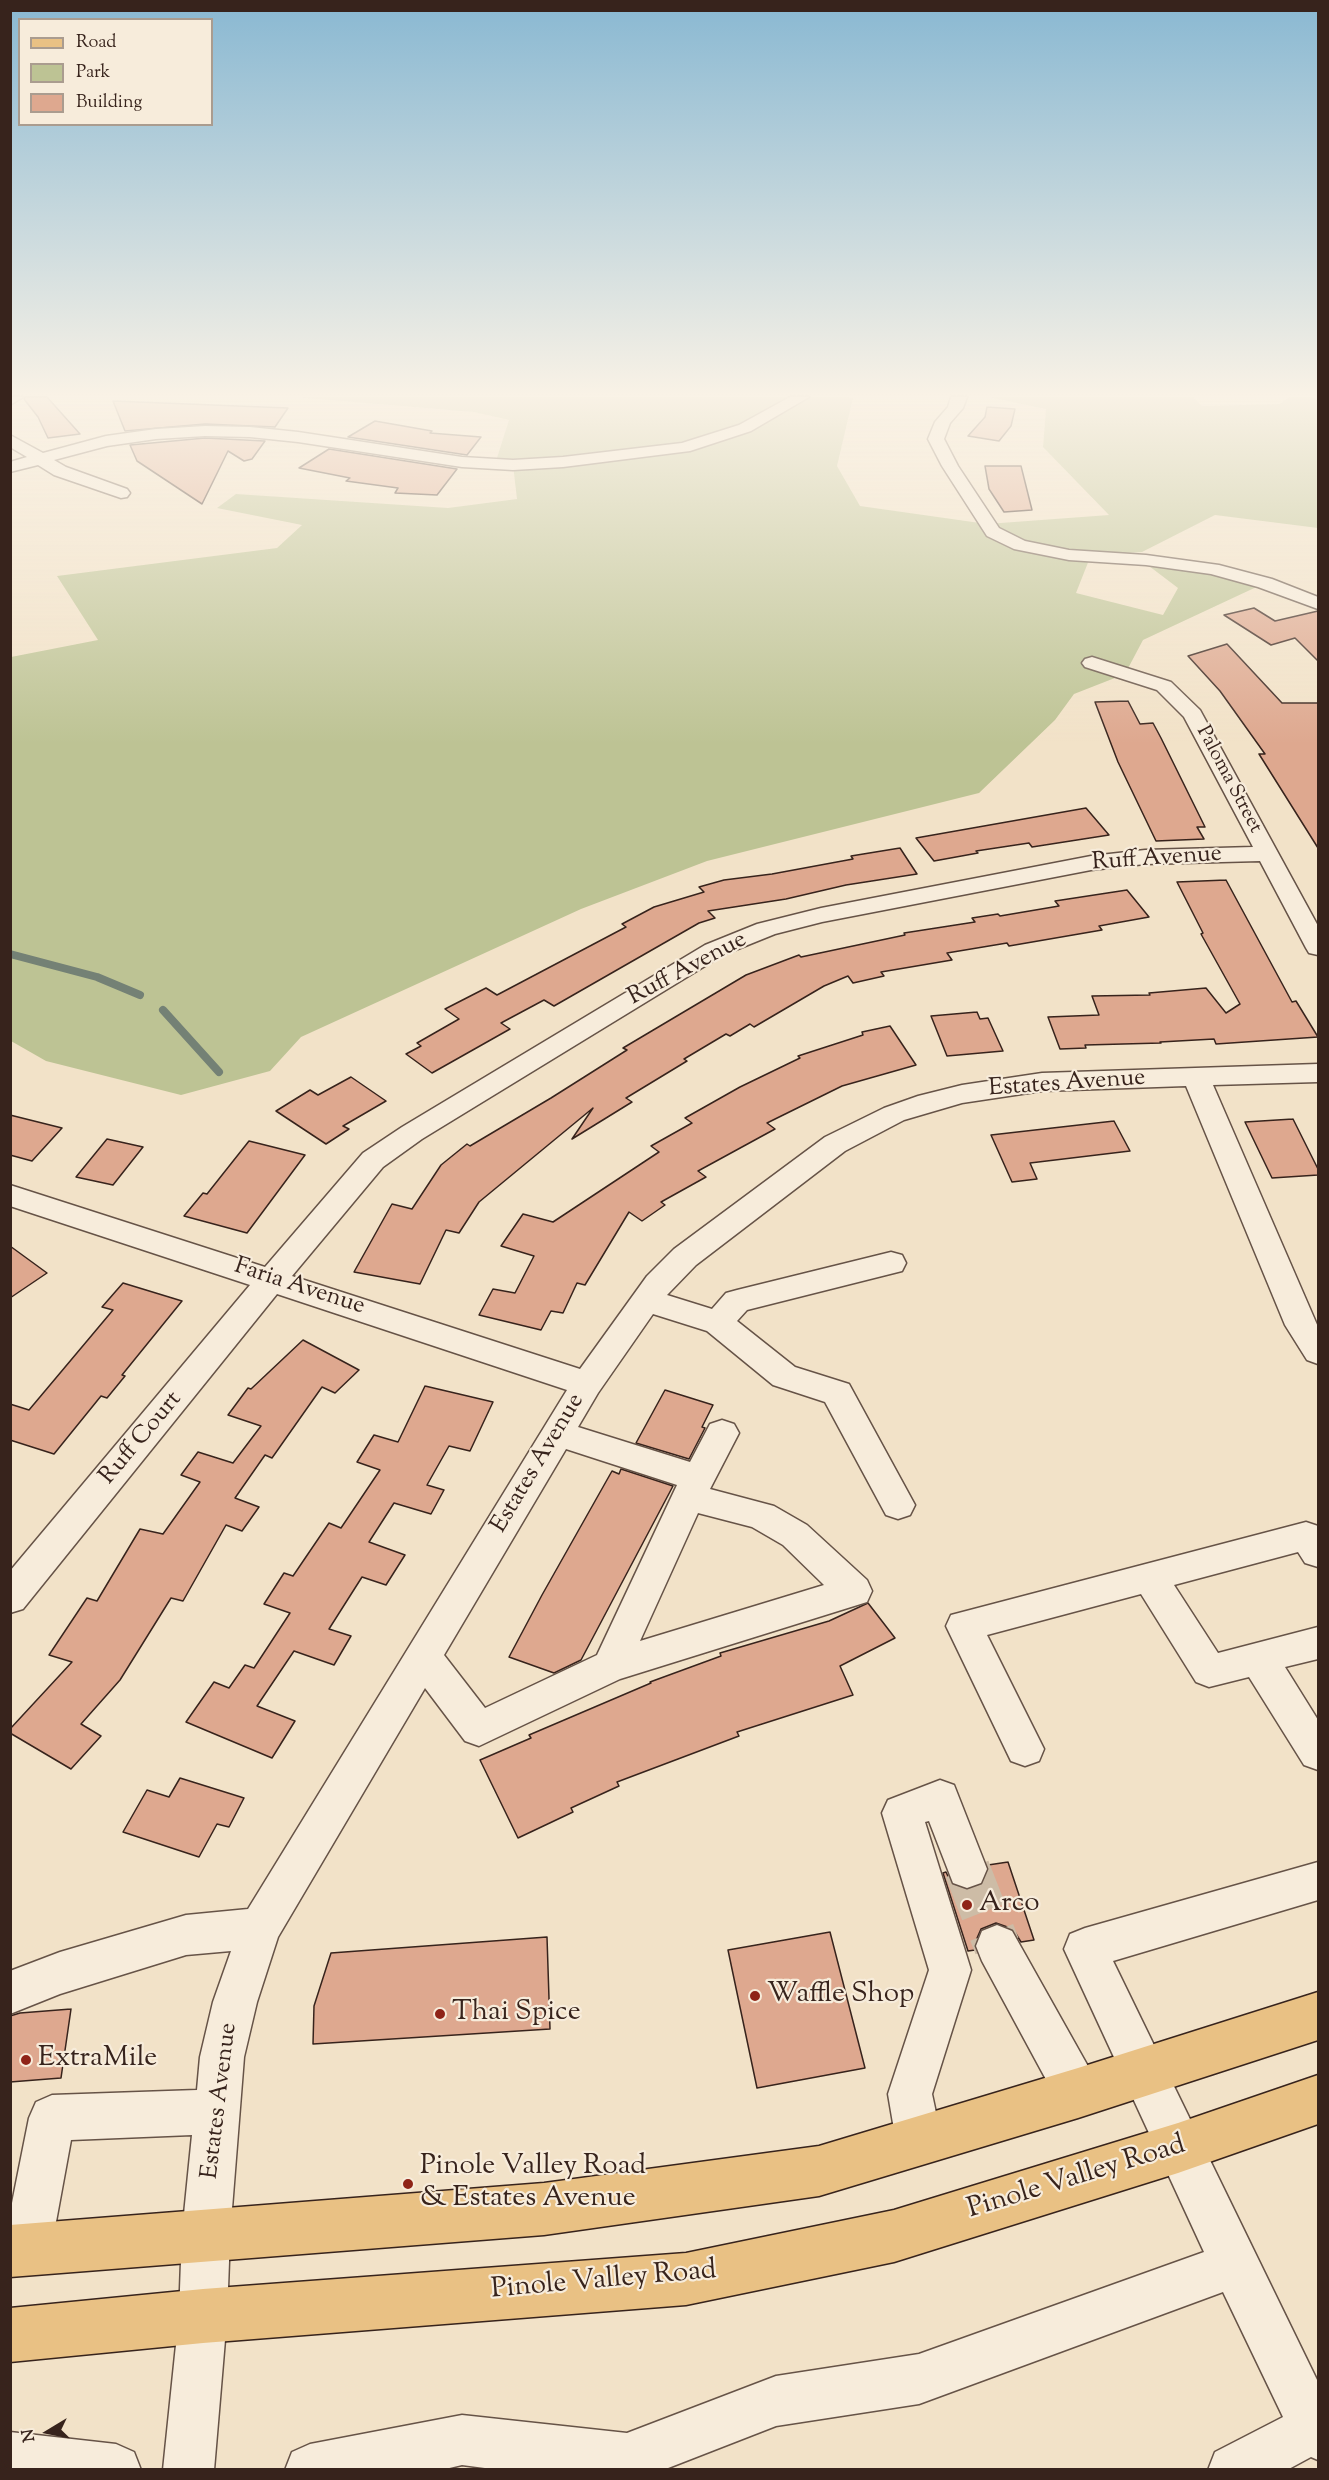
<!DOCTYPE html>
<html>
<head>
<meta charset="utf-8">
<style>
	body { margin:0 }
	#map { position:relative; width:1329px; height:2480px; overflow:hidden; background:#f2e2c8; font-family:"Sorts Mill Goudy",serif }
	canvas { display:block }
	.frame { position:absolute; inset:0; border:12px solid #37231c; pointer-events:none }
	.legend { position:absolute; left:18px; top:18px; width:195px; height:108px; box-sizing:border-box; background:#f7ecdb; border:2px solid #aa9c8f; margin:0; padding:8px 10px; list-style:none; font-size:18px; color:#37231c }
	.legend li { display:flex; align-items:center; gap:12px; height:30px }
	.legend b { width:30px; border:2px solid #aa9c8f }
	.north { position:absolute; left:18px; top:2402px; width:60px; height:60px; -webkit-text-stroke:4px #f7ecdb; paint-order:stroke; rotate:260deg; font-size:16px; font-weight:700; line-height:24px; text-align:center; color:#37231c }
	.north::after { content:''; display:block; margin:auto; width:21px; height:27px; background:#37231c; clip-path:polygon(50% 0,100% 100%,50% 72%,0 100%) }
</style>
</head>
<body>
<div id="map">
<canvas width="1329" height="2480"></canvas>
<div class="frame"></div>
<ul class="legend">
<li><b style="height:8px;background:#e9c184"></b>Road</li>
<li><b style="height:16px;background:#bdc394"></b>Park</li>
<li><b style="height:16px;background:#dea88f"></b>Building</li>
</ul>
<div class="north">N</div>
</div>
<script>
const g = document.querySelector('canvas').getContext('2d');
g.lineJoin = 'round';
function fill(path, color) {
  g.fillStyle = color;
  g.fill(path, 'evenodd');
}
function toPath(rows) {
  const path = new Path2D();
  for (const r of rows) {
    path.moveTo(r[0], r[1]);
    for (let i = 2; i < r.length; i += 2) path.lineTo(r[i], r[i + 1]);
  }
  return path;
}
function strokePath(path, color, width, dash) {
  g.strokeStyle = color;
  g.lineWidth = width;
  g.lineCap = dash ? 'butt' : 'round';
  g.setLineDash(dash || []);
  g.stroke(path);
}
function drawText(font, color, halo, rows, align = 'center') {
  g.font = font + ' "Sorts Mill Goudy",serif';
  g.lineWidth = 4.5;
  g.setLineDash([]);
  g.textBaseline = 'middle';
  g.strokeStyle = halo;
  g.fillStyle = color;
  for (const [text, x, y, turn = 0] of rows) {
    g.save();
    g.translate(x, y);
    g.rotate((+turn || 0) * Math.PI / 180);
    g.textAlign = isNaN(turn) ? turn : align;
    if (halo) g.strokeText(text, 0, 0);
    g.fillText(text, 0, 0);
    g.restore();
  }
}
const green = toPath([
	[294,397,848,397,853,398,837,466,860,506,987,524,1109,515,1043,447,1046,409,988,397,1193,397,1202,406,1280,404,1289,397,1312,397,1318,401,1318,528,1215,515,1142,552,1091,555,1076,593,1163,615,1178,588,1145,563,1265,583,1143,640,1125,674,1074,694,1055,720,979,793,707,861,581,909,301,1037,270,1071,181,1095,46,1061,11,1041,11,657,98,640,57,576,277,548,302,525,217,508,236,494,448,508,517,499,513,465,495,464,509,420,474,412]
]);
const stream = toPath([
	[10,954,97,977,140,995],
	[163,1010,219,1072]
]);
const building = toPath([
	[25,397,47,397,80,434,48,438,38,417,24,399,25,397],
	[113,401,288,408,275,427,205,424,125,431,113,401],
	[987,407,1015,409,1011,426,999,441,968,436,985,417,987,407],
	[375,421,432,431,430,433,481,437,467,455,348,437,375,421],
	[205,438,265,441,252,459,244,461,228,451,202,504,137,461,130,445,205,438],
	[329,449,457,469,437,495,395,493,398,488,346,481,350,478,299,468,329,449],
	[985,466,1021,466,1032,510,1004,512,989,489,985,466],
	[1254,608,1275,621,1318,611,1318,661,1295,638,1271,645,1224,615,1254,608],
	[1227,644,1282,703,1318,703,1318,848,1259,754,1265,754,1220,691,1188,656,1227,644],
	[1128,701,1140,724,1153,723,1161,738,1205,827,1197,827,1204,839,1156,841,1118,762,1095,702,1128,701],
	[1086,808,1109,835,1032,847,1029,843,976,851,978,853,934,861,916,838,1086,808],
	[900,848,917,874,846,885,786,899,708,911,715,918,699,923,554,1006,544,1000,501,1023,510,1029,432,1073,406,1054,421,1046,417,1043,459,1019,445,1009,486,988,497,995,626,927,622,924,654,907,704,892,699,887,724,880,772,874,853,859,851,856,900,848],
	[1226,880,1292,1002,1296,1001,1318,1037,1216,1044,1214,1039,1160,1042,1161,1043,1085,1045,1086,1048,1060,1049,1048,1017,1099,1015,1092,996,1150,995,1149,993,1206,988,1226,1013,1240,1004,1201,934,1203,933,1177,882,1226,880],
	[1127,890,1149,917,1099,926,1102,930,1009,946,1007,943,947,953,952,960,881,972,884,976,853,983,848,976,824,986,754,1027,750,1024,730,1036,726,1034,684,1059,687,1061,626,1098,632,1102,572,1139,593,1108,479,1202,459,1233,446,1230,420,1284,354,1272,392,1204,412,1209,441,1165,467,1144,470,1146,551,1098,627,1050,623,1048,746,975,799,955,801,957,905,935,904,933,975,922,972,918,998,914,1000,916,1059,906,1055,901,1127,890],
	[977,1012,980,1019,988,1018,1003,1051,947,1056,931,1016,977,1012],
	[890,1026,916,1065,842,1086,767,1123,775,1129,698,1171,706,1177,661,1202,665,1205,642,1221,629,1212,585,1285,577,1283,563,1313,551,1311,541,1330,479,1315,493,1289,515,1293,534,1256,501,1246,523,1214,553,1222,659,1152,651,1146,692,1123,685,1118,740,1087,800,1058,798,1056,863,1035,862,1032,890,1026],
	[351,1077,386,1101,343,1126,349,1129,326,1144,276,1111,310,1090,318,1095,351,1077],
	[10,1115,62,1128,32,1161,10,1155,10,1115],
	[1293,1119,1318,1169,1318,1175,1272,1178,1245,1122,1293,1119],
	[1114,1121,1130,1151,1030,1163,1037,1179,1012,1182,991,1135,1114,1121],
	[107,1139,143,1147,113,1185,76,1177,107,1139],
	[249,1141,305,1155,247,1233,184,1216,203,1193,207,1194,249,1141],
	[10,1246,47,1273,10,1298,10,1246],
	[123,1283,182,1301,122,1375,125,1376,107,1398,101,1396,54,1454,10,1440,10,1404,29,1410,113,1310,102,1307,123,1283],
	[303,1340,359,1370,335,1393,322,1387,272,1458,265,1455,235,1498,259,1507,242,1531,226,1525,183,1601,171,1598,120,1680,81,1724,101,1736,71,1769,10,1733,10,1729,72,1662,49,1655,87,1598,97,1601,140,1529,163,1534,200,1482,181,1475,198,1452,233,1463,261,1426,228,1415,248,1388,251,1389,303,1340],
	[425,1386,493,1402,470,1451,449,1446,427,1485,444,1490,431,1514,394,1503,369,1542,405,1555,386,1585,362,1577,329,1629,351,1636,334,1665,294,1651,257,1706,295,1721,272,1758,186,1722,214,1682,229,1688,245,1665,254,1668,290,1613,264,1604,284,1573,293,1576,329,1523,341,1528,380,1470,357,1462,374,1435,398,1442,425,1386],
	[665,1390,713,1405,702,1427,705,1428,689,1459,636,1443,665,1390],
	[621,1469,673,1486,581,1660,554,1673,509,1657,542,1595,612,1471,619,1474,621,1469],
	[868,1603,895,1638,840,1666,853,1695,737,1732,739,1736,617,1782,619,1786,571,1808,573,1812,518,1838,480,1760,531,1738,529,1735,651,1683,650,1682,721,1656,720,1653,829,1621,868,1603],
	[180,1778,244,1798,229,1827,217,1824,199,1857,123,1832,147,1790,169,1797,180,1778],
	[1008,1862,1034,1940,1021,1942,1013,1929,996,1923,981,1929,974,1945,975,1950,968,1951,943,1873,946,1872,952,1885,968,1890,983,1884,989,1870,988,1865,1008,1862],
	[830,1932,865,2068,757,2088,728,1950,830,1932],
	[547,1937,550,2029,313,2044,314,2006,331,1953,547,1937],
	[71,2009,61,2078,10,2082,10,2016,20,2013,71,2009]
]);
const minorTunnel = toPath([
	[967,1869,997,1946]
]);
const minor = toPath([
	[10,397,23,397,10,405,10,397],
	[790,397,809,397,751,431,690,451,563,467,513,470,462,467,298,442,250,437,205,436,156,439,107,446,54,460,66,467,127,489,130,493,127,497,121,498,54,475,38,465,10,472,10,462,27,457,10,447,10,435,43,453,106,436,156,429,205,426,250,427,298,432,462,457,513,460,563,457,682,443,739,425,790,397],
	[951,397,967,397,963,408,950,423,944,439,958,466,999,528,1025,541,1069,550,1146,555,1219,565,1272,579,1318,597,1318,609,1258,587,1211,574,1146,565,1069,560,1014,549,987,536,942,466,928,439,935,422,948,407,951,397],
	[1092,657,1171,682,1200,710,1318,926,1318,955,1309,953,1306,948,1260,861,1145,864,1091,870,822,922,775,934,723,955,422,1139,383,1167,292,1276,580,1369,647,1276,674,1249,825,1137,884,1108,918,1096,962,1085,1042,1073,1318,1064,1318,1082,1213,1085,1318,1327,1318,1364,1307,1360,1285,1325,1186,1086,1042,1091,962,1103,904,1120,845,1151,696,1265,667,1295,712,1309,726,1293,737,1290,891,1252,902,1255,906,1263,902,1271,747,1310,737,1321,795,1367,849,1384,915,1505,910,1515,898,1519,886,1515,825,1402,773,1385,707,1331,653,1314,598,1393,578,1427,690,1462,710,1424,722,1420,734,1424,739,1433,710,1489,774,1506,807,1525,867,1580,872,1591,867,1602,620,1679,479,1746,465,1741,425,1688,278,1937,257,2002,244,2057,230,2234,227,2316,214,2470,163,2470,179,2316,182,2234,192,2135,71,2140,51,2249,44,2266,27,2273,10,2266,10,2213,29,2118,36,2102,52,2095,197,2090,200,2057,213,2002,231,1951,186,1955,60,1994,10,2014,10,1971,60,1952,186,1915,248,1909,567,1390,277,1294,23,1609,10,1613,10,1571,250,1285,10,1206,10,1185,265,1267,363,1153,402,1127,705,945,757,924,821,908,1091,856,1145,850,1253,847,1184,717,1157,690,1085,667,1082,663,1085,659,1092,657],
	[566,1449,677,1485,597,1655,485,1708,444,1655,566,1449],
	[698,1513,752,1527,783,1545,824,1585,640,1641,698,1513],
	[1306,1522,1318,1526,1318,1567,1305,1563,1298,1552,1174,1585,1218,1653,1318,1627,1318,1659,1285,1667,1318,1720,1318,1770,1304,1765,1249,1677,1209,1687,1196,1682,1141,1594,987,1635,1044,1749,1039,1761,1025,1766,1011,1761,946,1626,951,1615,1306,1522],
	[940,1780,954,1785,987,1869,981,1883,967,1888,953,1883,929,1821,925,1822,971,1970,932,2094,942,2141,935,2157,919,2164,903,2157,896,2141,888,2094,929,1970,882,1813,888,1800,940,1780],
	[1318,1862,1318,1900,1113,1961,1318,2382,1318,2460,1311,2457,1287,2470,1208,2470,1215,2452,1283,2417,1223,2292,919,2404,776,2426,663,2470,500,2470,462,2465,441,2470,285,2470,292,2452,310,2444,462,2415,627,2433,776,2376,919,2354,1204,2252,1064,1949,1070,1934,1085,1928,1318,1862],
	[997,1925,1012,1931,1094,2077,1100,2093,1094,2109,1078,2115,1062,2109,982,1961,976,1946,982,1931,997,1925],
	[10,2432,116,2444,134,2452,141,2470,10,2470,10,2432]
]);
const major = toPath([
	[1318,1992,1318,2040,1078,2118,819,2196,544,2235,10,2277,10,2225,544,2183,819,2146,1078,2068,1318,1992],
	[1318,2075,1318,2124,1178,2173,894,2262,686,2305,203,2343,10,2362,10,2308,203,2289,686,2253,894,2210,1178,2123,1318,2075]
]);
const markers = [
	[967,1905,6,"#8f2418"],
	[755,1996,6,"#8f2418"],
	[440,2014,6,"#8f2418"],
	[26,2060,6,"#8f2418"],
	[408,2184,6,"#8f2418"]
];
const farStreetnames = [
	["Paloma Street",1228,780,62]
];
const streetNames = [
	["Ruff Avenue",1157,860,-4],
	["Ruff Avenue",688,970,-28],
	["Estates Avenue",1067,1085,-4],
	["Faria Avenue",299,1288,18],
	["Ruff Court",142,1439,-50],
	["Estates Avenue",539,1464,-59],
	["Estates Avenue",221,2101,-83]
];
const nearPoinames = [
	["Arco",979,1905],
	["Waffle Shop",767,1996],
	["Thai Spice",452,2014],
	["ExtraMile",38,2060],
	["Pinole Valley Road",420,2168],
	["& Estates Avenue",420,2200]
];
const nearStreetnames = [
	["Pinole Valley Road",1077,2179,-17],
	["Pinole Valley Road",604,2282,-5]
];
fill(green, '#bdc394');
strokePath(stream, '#748175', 8);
fill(building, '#dea88f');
strokePath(building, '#37231c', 1.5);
strokePath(minorTunnel, '#cdbca6', 46, [46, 22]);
strokePath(minor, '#665347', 3);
strokePath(major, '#37231c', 3);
fill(minor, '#f7ecdb');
fill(major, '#e9c184');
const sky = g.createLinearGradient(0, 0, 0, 744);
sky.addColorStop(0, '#89b8d2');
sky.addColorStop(0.53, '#f9f2e6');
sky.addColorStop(1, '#f9f2e600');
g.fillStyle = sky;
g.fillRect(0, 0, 1329, 744);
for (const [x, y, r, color] of markers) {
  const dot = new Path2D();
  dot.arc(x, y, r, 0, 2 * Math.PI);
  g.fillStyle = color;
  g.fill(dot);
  strokePath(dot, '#f7ecdb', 2);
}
drawText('20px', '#37231c', '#f7ecdb', farStreetnames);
drawText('24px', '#37231c', '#f7ecdb', streetNames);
drawText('28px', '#37231c', '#f7ecdb', nearPoinames, 'left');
drawText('28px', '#37231c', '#f7ecdb', nearStreetnames);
</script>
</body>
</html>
